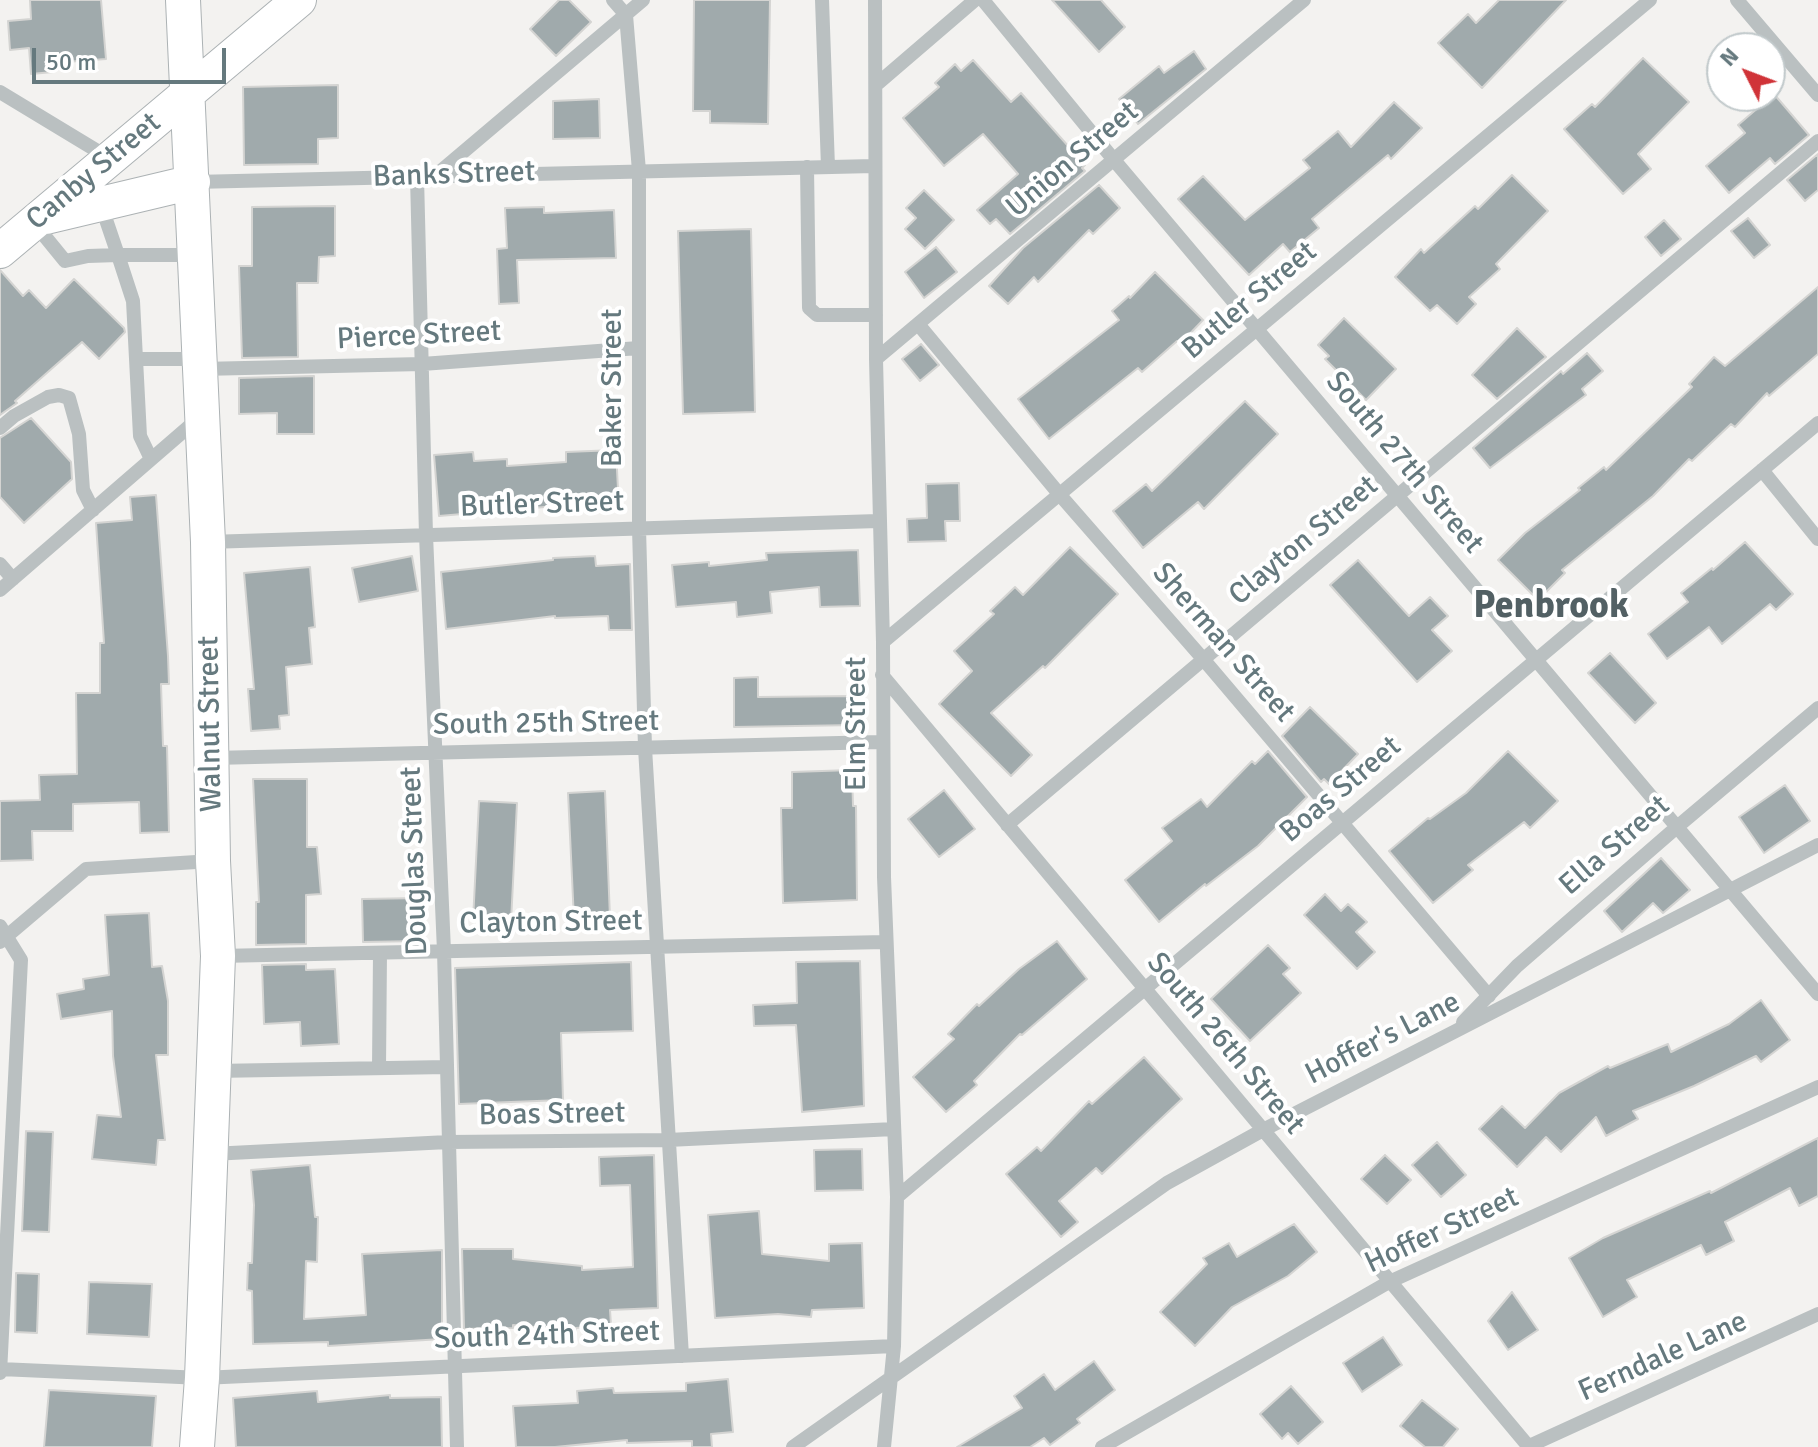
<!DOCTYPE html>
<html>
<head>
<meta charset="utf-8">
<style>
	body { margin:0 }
	#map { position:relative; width:1818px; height:1447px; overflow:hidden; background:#f3f2f0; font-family:Signika,sans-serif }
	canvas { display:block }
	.north { position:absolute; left:1706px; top:32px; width:80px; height:80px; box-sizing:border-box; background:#fff; border:2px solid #c1c9cb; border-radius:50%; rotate:312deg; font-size:22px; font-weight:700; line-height:32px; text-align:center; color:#65797e }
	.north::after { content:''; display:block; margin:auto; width:28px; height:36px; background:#d03338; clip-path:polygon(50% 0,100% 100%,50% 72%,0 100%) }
	.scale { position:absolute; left:32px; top:48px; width:194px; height:36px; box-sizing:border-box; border:4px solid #65797e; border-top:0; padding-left:10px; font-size:24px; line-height:28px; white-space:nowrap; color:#65797e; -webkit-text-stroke:6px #fff; paint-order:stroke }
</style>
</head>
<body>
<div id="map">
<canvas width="1818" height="1447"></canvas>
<div class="north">N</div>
<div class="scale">50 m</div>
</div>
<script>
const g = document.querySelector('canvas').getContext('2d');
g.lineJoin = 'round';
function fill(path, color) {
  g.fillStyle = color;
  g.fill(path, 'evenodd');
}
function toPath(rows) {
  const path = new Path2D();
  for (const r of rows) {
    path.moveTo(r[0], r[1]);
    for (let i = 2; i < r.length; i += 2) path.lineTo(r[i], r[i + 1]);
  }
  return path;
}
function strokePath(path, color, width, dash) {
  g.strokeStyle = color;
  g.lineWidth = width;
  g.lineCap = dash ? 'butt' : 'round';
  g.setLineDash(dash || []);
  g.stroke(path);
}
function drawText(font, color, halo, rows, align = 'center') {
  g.font = font + ' Signika,sans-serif';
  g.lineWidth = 8;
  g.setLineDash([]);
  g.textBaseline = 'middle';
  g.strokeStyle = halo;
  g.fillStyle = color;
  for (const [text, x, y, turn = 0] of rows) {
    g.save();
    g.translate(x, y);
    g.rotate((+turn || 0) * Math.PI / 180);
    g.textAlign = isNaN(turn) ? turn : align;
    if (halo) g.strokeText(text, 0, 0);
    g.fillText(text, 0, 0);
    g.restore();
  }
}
const building = toPath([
	[30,0,101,0,106,59,52,63,53,72,31,74,29,48,10,50,8,21,31,19,30,0],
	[559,0,569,0,591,22,556,56,530,29,559,0],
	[694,0,770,0,768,124,710,123,710,111,693,111,694,0],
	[1052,0,1101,0,1125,27,1099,52,1052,0],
	[1499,0,1566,0,1482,88,1438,43,1468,14,1476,23,1499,0],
	[1194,51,1206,69,1138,124,1119,99,1159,66,1164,73,1194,51],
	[1643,58,1689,102,1638,154,1651,169,1623,194,1564,129,1592,104,1595,107,1643,58],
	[973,60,1011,102,1021,93,1085,165,1082,168,1085,171,1010,234,996,219,990,224,977,210,1018,174,983,134,944,166,903,118,939,87,935,83,955,64,961,71,973,60],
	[338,85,338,138,318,139,318,164,244,165,243,87,338,85],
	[1774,94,1809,135,1775,164,1770,158,1729,193,1706,166,1745,133,1738,125,1774,94],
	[599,99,600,138,553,139,553,101,599,99],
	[1394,102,1422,128,1391,159,1388,155,1312,219,1319,228,1290,252,1283,244,1249,275,1178,199,1203,176,1245,220,1310,168,1303,160,1338,131,1351,147,1394,102],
	[1818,154,1818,190,1805,201,1787,180,1818,154],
	[1512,175,1548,211,1496,264,1500,269,1469,297,1476,304,1457,324,1437,305,1430,311,1395,277,1421,249,1424,253,1475,206,1478,209,1512,175],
	[1099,185,1120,208,1093,234,1089,230,1038,282,1034,277,1008,304,989,286,1023,248,1099,185],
	[924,190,954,220,925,249,905,229,916,218,906,208,924,190],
	[335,206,335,256,319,257,318,283,297,283,298,357,242,358,239,266,252,266,252,207,335,206],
	[544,207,544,213,614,210,616,258,517,260,519,303,499,304,497,249,507,248,505,208,544,207],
	[1748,218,1770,245,1754,258,1731,231,1748,218],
	[1664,220,1681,239,1661,256,1645,237,1664,220],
	[751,229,755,412,683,414,678,231,751,229],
	[936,247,957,272,924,298,905,272,936,247],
	[0,270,23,296,29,290,46,308,74,279,124,328,125,332,99,359,82,342,15,401,17,403,0,415,0,270],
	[1155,272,1203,320,1180,344,1177,341,1142,372,1138,368,1049,439,1018,399,1119,320,1112,311,1129,296,1130,298,1155,272],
	[1818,287,1818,354,1769,396,1767,393,1735,427,1731,424,1692,461,1689,459,1653,496,1562,570,1565,573,1538,600,1498,560,1525,533,1580,490,1578,488,1604,467,1606,470,1692,387,1689,384,1714,357,1725,366,1818,287],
	[1344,318,1396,369,1366,400,1325,359,1329,356,1318,345,1344,318],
	[1517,328,1546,357,1497,399,1472,375,1517,328],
	[921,344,939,365,920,381,902,359,921,344],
	[1587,353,1603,371,1582,389,1586,395,1490,468,1473,448,1561,371,1563,374,1587,353],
	[314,376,314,434,277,434,277,413,239,414,239,378,314,376],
	[1245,401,1278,434,1204,509,1198,502,1143,548,1113,511,1146,484,1152,491,1245,401],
	[31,418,71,462,72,479,24,523,0,497,0,438,31,418],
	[616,450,619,509,568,511,568,505,439,516,434,455,473,452,474,461,507,459,507,466,566,462,566,452,616,450],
	[959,483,960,521,945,521,946,541,908,542,907,519,927,518,926,484,959,483],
	[156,495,168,656,169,684,161,684,163,746,167,746,169,832,140,833,139,802,73,804,73,831,32,831,33,860,0,861,0,801,40,800,39,775,77,774,76,693,100,693,100,643,104,643,96,523,132,520,130,497,156,495],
	[1745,542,1793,594,1776,610,1770,604,1722,644,1709,627,1667,659,1648,634,1688,602,1681,593,1712,568,1713,570,1745,542],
	[1070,547,1118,594,1045,668,1043,666,991,713,1032,755,1011,776,939,704,972,671,954,651,994,614,990,611,1015,587,1023,595,1070,547],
	[858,550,860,606,820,607,819,587,770,592,772,613,737,617,736,602,676,607,672,565,709,562,709,566,767,560,766,553,858,550],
	[412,556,418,591,359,602,352,568,412,556],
	[595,556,596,566,630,564,632,630,609,630,608,616,555,618,555,616,446,629,441,572,553,560,553,558,595,556],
	[1358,560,1409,616,1430,597,1448,616,1432,630,1452,651,1417,682,1330,585,1358,560],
	[310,567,315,627,309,628,312,664,286,667,289,715,279,716,280,729,251,731,248,689,254,689,244,573,310,567],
	[1610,653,1656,703,1635,723,1588,673,1610,653],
	[758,677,758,697,857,696,858,725,734,727,734,678,758,677],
	[1310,707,1358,754,1329,784,1324,779,1321,782,1282,736,1310,707],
	[1268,751,1307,797,1258,846,1206,886,1205,884,1159,922,1125,880,1172,841,1162,828,1201,799,1207,807,1252,761,1255,764,1268,751],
	[1508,751,1558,801,1530,828,1524,822,1468,865,1473,870,1433,903,1389,851,1428,818,1430,819,1466,793,1508,751],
	[852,770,853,806,856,806,857,900,783,903,781,808,792,808,792,772,852,770],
	[253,779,307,779,307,847,317,847,321,894,306,895,306,944,256,945,256,902,259,902,253,779],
	[1785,785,1810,821,1764,853,1739,817,1785,785],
	[944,790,975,829,939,857,908,819,944,790],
	[605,791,610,918,574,920,568,793,605,791],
	[479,801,517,803,511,922,473,921,479,801],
	[1661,858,1690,890,1663,913,1653,903,1622,932,1604,911,1661,858],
	[1325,894,1341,911,1348,904,1367,922,1356,932,1375,952,1357,969,1304,915,1325,894],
	[421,898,421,941,363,942,362,899,421,898],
	[149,913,152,967,162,966,168,1001,168,1055,156,1055,165,1140,158,1140,156,1165,92,1159,97,1115,121,1117,113,1056,112,1011,61,1019,57,994,84,989,83,979,109,975,105,915,149,913],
	[1057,941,1087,979,1022,1035,1020,1034,974,1081,977,1085,946,1112,913,1077,954,1039,948,1034,977,1004,979,1006,1019,969,1057,941],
	[1268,945,1290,968,1283,974,1301,993,1250,1041,1211,999,1268,945],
	[860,961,864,1106,802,1112,796,1025,754,1026,753,1005,797,1003,796,962,860,961],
	[631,962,633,1031,561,1033,563,1100,459,1104,455,968,631,962],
	[306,964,306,970,335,969,339,1044,301,1046,300,1022,264,1024,262,965,306,964],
	[1761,1000,1790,1040,1761,1062,1756,1056,1694,1086,1633,1111,1638,1119,1606,1136,1596,1117,1561,1152,1546,1137,1517,1167,1479,1129,1502,1106,1525,1128,1559,1093,1608,1066,1610,1068,1668,1044,1671,1052,1729,1024,1761,1000],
	[1144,1057,1182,1099,1102,1174,1096,1168,1059,1201,1078,1222,1061,1237,1006,1174,1037,1147,1041,1151,1089,1101,1092,1104,1144,1057],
	[26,1131,53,1132,49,1232,22,1231,26,1131],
	[1818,1138,1818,1196,1799,1206,1790,1188,1725,1222,1734,1241,1706,1255,1701,1245,1627,1280,1637,1297,1603,1317,1569,1258,1603,1238,1710,1191,1711,1193,1818,1138],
	[1437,1142,1466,1175,1441,1197,1412,1165,1437,1142],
	[862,1149,863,1190,815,1191,814,1150,862,1149],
	[654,1155,658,1308,610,1310,611,1325,576,1328,576,1331,513,1325,513,1328,464,1329,462,1249,513,1249,513,1259,582,1266,582,1270,633,1267,630,1185,600,1186,599,1157,654,1155],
	[1385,1155,1411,1180,1387,1204,1361,1179,1385,1155],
	[310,1165,315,1217,318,1217,317,1262,306,1261,304,1319,366,1315,362,1254,442,1250,442,1339,328,1346,328,1342,253,1344,252,1291,247,1290,248,1263,252,1263,254,1205,251,1170,310,1165],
	[759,1211,762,1254,829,1261,829,1244,862,1243,864,1308,812,1310,811,1317,778,1314,715,1318,708,1215,759,1211],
	[1294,1224,1317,1252,1288,1276,1232,1307,1195,1346,1160,1312,1207,1264,1203,1258,1229,1243,1237,1257,1294,1224],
	[16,1273,39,1274,37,1333,15,1332,16,1273],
	[89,1282,152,1284,149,1337,87,1334,89,1282],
	[1512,1292,1538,1330,1508,1350,1488,1321,1512,1292],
	[1383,1337,1402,1365,1362,1392,1343,1363,1383,1337],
	[1094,1361,1115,1390,1077,1419,1080,1423,1050,1445,1044,1438,1030,1447,957,1447,1022,1408,1014,1396,1044,1374,1055,1390,1094,1361],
	[728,1379,733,1432,711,1434,712,1447,692,1447,692,1441,627,1443,627,1440,555,1447,516,1447,513,1406,578,1403,577,1391,613,1388,614,1393,686,1391,686,1383,728,1379],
	[1291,1386,1323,1422,1298,1444,1288,1433,1282,1439,1260,1414,1291,1386],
	[49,1390,156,1396,152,1447,44,1447,49,1390],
	[317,1391,318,1402,390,1395,390,1398,441,1397,442,1447,236,1447,233,1398,317,1391],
	[1422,1400,1458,1429,1443,1447,1425,1447,1400,1426,1422,1400]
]);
const minor = toPath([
	[613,0,626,15,639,171,639,528,645,748,682,1356],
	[822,0,828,167],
	[875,0,876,359,883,642,884,877,897,1197,894,1346,884,1447],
	[983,0,1114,160,1818,994],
	[1737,0,1818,95],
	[876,85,975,0],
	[0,92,109,158],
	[807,167,809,308,817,315,876,315],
	[436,175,643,0],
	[417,177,426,535,444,951,457,1447],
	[194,182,874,166],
	[34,223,65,261,88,256,118,255,101,205],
	[918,324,1060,495,1204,660,1489,996],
	[137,359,200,359],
	[876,359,1304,0],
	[201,369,422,364,639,348],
	[0,428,14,416,48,397,59,395,69,398,79,434,83,490,93,510],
	[151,459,140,436,133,301,118,255,196,255],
	[1762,470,1818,539],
	[208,542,878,521],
	[0,564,13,579],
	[0,590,200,417],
	[883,642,1650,0],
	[882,675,1529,1447],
	[213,758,881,742],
	[1007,825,1818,141],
	[0,926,21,960,0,1373],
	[0,942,86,869,212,861],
	[219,956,885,942],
	[1463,1022,1517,966,1677,827,1818,708],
	[379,1068,380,953],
	[214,1071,447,1067],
	[211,1154,448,1142,668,1140,894,1129],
	[897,1197,1818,423],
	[0,1369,202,1378,894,1346],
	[1529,1446,1818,1314],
	[793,1447,1167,1183,1263,1130,1818,845],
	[1102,1447,1389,1282,1818,1087]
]);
const major = toPath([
	[183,0,208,542,213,861,218,956,202,1378,197,1447],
	[46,217,193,182],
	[0,251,299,0]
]);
const streetNames = [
	["Union Street",1073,160,-40],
	["Canby Street",94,172,-40],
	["Banks Street",454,175,-2],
	["Butler Street",1250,301,-40],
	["Pierce Street",419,336,-3],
	["Baker Street",613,388,-90],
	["South 27th Street",1404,463,50],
	["Butler Street",542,505,-2],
	["Clayton Street",1304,541,-40],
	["Sherman Street",1223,643,49],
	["Walnut Street",211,724,-91],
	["South 25th Street",546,724,-1],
	["Elm Street",857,724,-90],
	["Boas Street",1341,790,-40],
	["Ella Street",1615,846,-41],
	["Douglas Street",415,861,-92],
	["Clayton Street",551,923,-1],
	["Hoffer's Lane",1383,1039,-27],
	["South 26th Street",1225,1044,50],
	["Boas Street",552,1115,-1],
	["Hoffer Street",1442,1231,-25],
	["South 24th Street",547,1336,-2],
	["Ferndale Lane",1663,1357,-24]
];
const districtNames = [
	["Penbrook",1551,607]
];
fill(building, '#a0aaac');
strokePath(building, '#d4d4d2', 2);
strokePath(major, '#acb2b4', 36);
strokePath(minor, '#bac0c1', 14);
strokePath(major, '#fff', 34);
drawText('30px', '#65797e', '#fff', streetNames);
drawText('bold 38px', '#526064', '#fff', districtNames);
</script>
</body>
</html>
